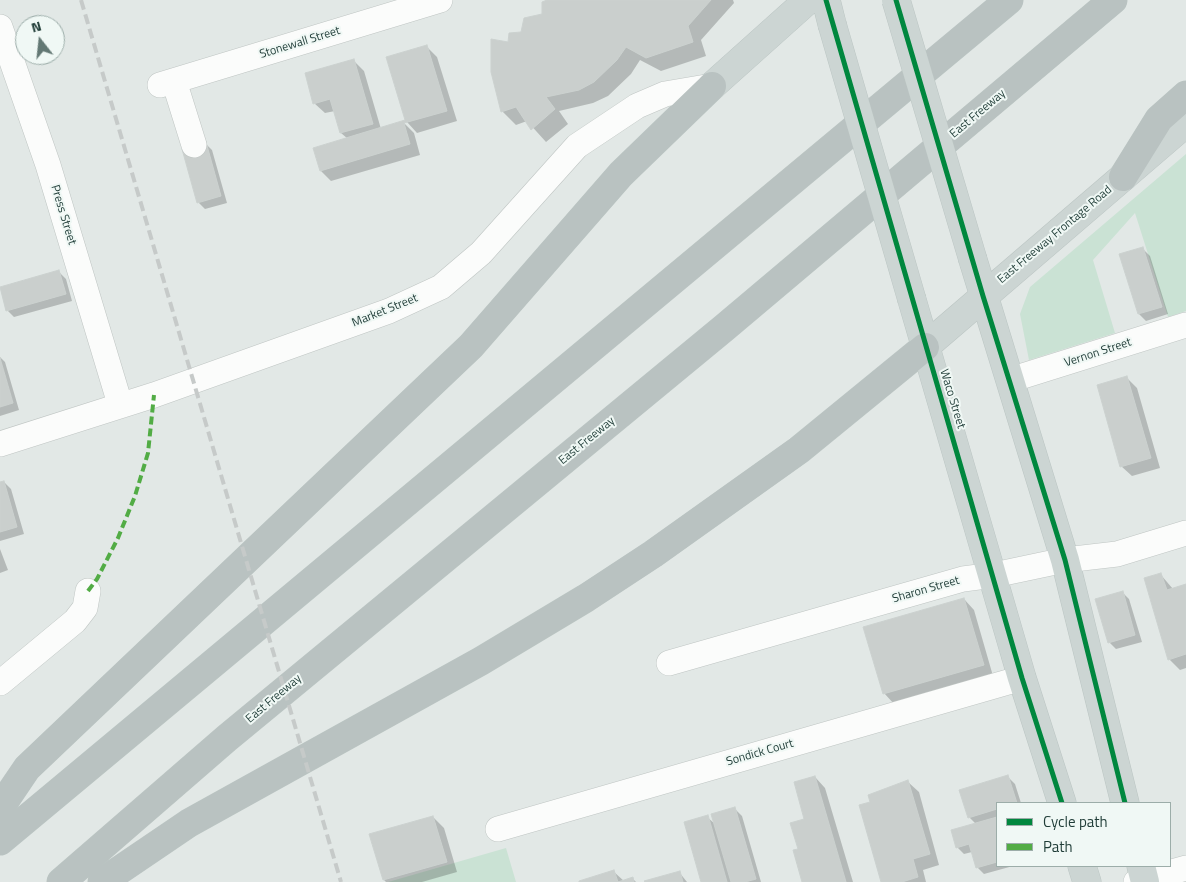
<!DOCTYPE html>
<html>
<head>
<meta charset="utf-8">
<style>
	body { margin:0 }
	#map { position:relative; width:1186px; height:882px; overflow:hidden; background:#e2e8e6; font-family:"Titillium Web",sans-serif }
	canvas { display:block }
	.legend { position:absolute; left:996px; top:802px; width:175px; height:65px; box-sizing:border-box; background:#f0f8f5; border:1px solid #9cada9; margin:0; padding:6px 9px; list-style:none; font-size:15px; color:#1f3c37 }
	.legend li { display:flex; align-items:center; gap:10px; height:25px }
	.legend b { width:25px; border:1px solid #9cada9 }
	.north { position:absolute; left:15px; top:15px; width:50px; height:50px; box-sizing:border-box; background:#f0f8f5; border:1px solid #9cada9; border-radius:50%; rotate:344deg; font-size:14px; font-weight:700; line-height:20px; text-align:center; color:#1f3c37 }
	.north::after { content:''; display:block; margin:auto; width:18px; height:22px; background:#637874; clip-path:polygon(50% 0,100% 100%,50% 72%,0 100%) }
</style>
</head>
<body>
<div id="map">
<canvas width="1186" height="882"></canvas>
<ul class="legend">
<li><b style="height:6px;background:#00873e"></b>Cycle path</li>
<li><b style="height:6px;background:#52ac45"></b>Path</li>
</ul>
<div class="north">N</div>
</div>
<script>
const g = document.querySelector('canvas').getContext('2d');
g.lineJoin = 'round';
function fill(path, color) {
  g.fillStyle = color;
  g.fill(path, 'evenodd');
}
function toPath(rows) {
  const path = new Path2D();
  for (const r of rows) {
    path.moveTo(r[0], r[1]);
    for (let i = 2; i < r.length; i += 2) path.lineTo(r[i], r[i + 1]);
  }
  return path;
}
function strokePath(path, color, width, dash) {
  g.strokeStyle = color;
  g.lineWidth = width;
  g.lineCap = dash ? 'butt' : 'round';
  g.setLineDash(dash || []);
  g.stroke(path);
}
function drawText(font, color, halo, rows, align = 'center') {
  g.font = font + ' "Titillium Web",sans-serif';
  g.lineWidth = 4;
  g.setLineDash([]);
  g.textBaseline = 'middle';
  g.strokeStyle = halo;
  g.fillStyle = color;
  for (const [text, x, y, turn = 0] of rows) {
    g.save();
    g.translate(x, y);
    g.rotate((+turn || 0) * Math.PI / 180);
    g.textAlign = isNaN(turn) ? turn : align;
    if (halo) g.strokeText(text, 0, 0);
    g.fillText(text, 0, 0);
    g.restore();
  }
}
const green = toPath([
	[1186,154,1186,311,1168,317,1135,213,1093,260,1115,333,1029,360,1020,314,1030,287],
	[506,848,516,882,388,882]
]);
const shadow = toPath([
	[552,0,733,0,734,3,701,40,706,56,661,71,640,60,631,74,608,96,593,103,559,111,568,124,546,142,527,121,516,125,502,111,509,43,543,15],
	[426,46,437,57,457,121,417,133,407,122],
	[354,61,364,71,381,129,403,122,414,133,420,155,331,181,321,171,348,139,341,133,335,111,325,113,314,103],
	[205,143,212,150,227,203,205,209,198,202],
	[1143,249,1150,256,1168,314,1146,321,1139,314,1121,255],
	[59,272,66,279,72,301,14,317,7,310],
	[0,357,5,362,19,410,0,416],
	[1127,378,1137,388,1160,468,1132,476,1121,466],
	[4,482,11,489,24,534,0,541,0,483],
	[0,549,8,570,0,573],
	[1161,575,1173,589,1186,586,1186,668,1180,670,1169,659],
	[1122,592,1129,599,1142,642,1116,649,1109,642],
	[964,599,974,610,993,676,894,704,884,693],
	[815,777,825,788,853,882,803,882,799,849],
	[1008,777,1015,784,1021,803,997,803,997,866,1013,866,984,874,977,867,972,852,964,854,957,847,976,824,969,817],
	[908,782,919,792,939,865,923,870,926,882,882,882,872,803],
	[735,809,742,816,761,882,702,882,707,817,715,824],
	[433,817,444,828,457,872,422,882,386,882,384,880],
	[614,872,624,881,632,878,636,882,580,882],
	[679,872,687,882,646,882]
]);
const building = toPath([
	[547,0,711,0,688,26,693,42,646,58,626,47,617,60,594,82,579,90,546,97,555,109,531,130,516,107,501,112,491,72,491,39,508,42,509,33,521,32,524,18,542,14,542,2,547,0],
	[427,45,447,111,404,123,410,144,320,171,313,148,405,120,386,57,427,45],
	[354,59,373,124,340,133,330,99,313,104,305,73,354,59],
	[206,142,221,196,197,203,182,149,206,142],
	[1143,247,1162,307,1138,314,1119,254,1143,247],
	[59,270,66,294,6,311,0,287,59,270],
	[0,358,13,403,0,407,0,358],
	[1127,376,1151,458,1120,467,1097,385,1127,376],
	[4,481,17,527,0,532,0,482,4,481],
	[1161,573,1167,590,1186,584,1186,654,1168,660,1144,578,1161,573],
	[1123,591,1135,635,1108,643,1095,599,1123,591],
	[964,598,984,665,883,694,863,627,964,598],
	[1008,775,1017,803,997,803,997,809,968,818,959,790,1008,775],
	[815,776,846,882,802,882,793,850,798,849,790,823,804,819,794,782,815,776],
	[908,780,930,854,913,859,918,877,902,882,881,882,859,805,870,802,868,795,908,780],
	[735,807,756,879,745,882,731,882,711,814,735,807],
	[708,815,727,882,701,882,684,822,708,815],
	[433,816,447,862,383,880,369,834,433,816],
	[997,817,997,862,976,868,969,844,956,848,951,830,997,817],
	[614,870,618,882,633,877,634,882,579,882,579,881,614,870],
	[680,871,683,882,645,882,644,881,680,871]
]);
const minor = toPath([
	[0,27,48,165,120,404],
	[174,81,194,145],
	[160,85,440,0],
	[1010,380,1186,325],
	[0,444,154,395,389,311,441,287,481,253,577,146,637,106,665,94,712,86],
	[669,663,963,579,994,575,1065,560,1117,554,1186,533],
	[0,683,75,621,85,608,88,591],
	[498,829,1022,678],
	[1136,882,1186,868]
]);
const major = toPath([
	[826,0,832,24],
	[712,86,808,0],
	[973,260,1065,560,1125,803],
	[912,300,1022,678,1062,803],
	[925,347,1186,123],
	[1082,866,1087,882],
	[1141,866,1145,882]
]);
const highway = toPath([
	[1123,177,1159,119,1186,95],
	[0,808,27,768,471,346,621,174,712,86],
	[0,841,1009,0],
	[61,882,227,738,724,328,1113,0],
	[102,882,189,823,481,661,586,598,653,554,799,450,925,347]
]);
const rail = toPath([
	[81,0,341,882]
]);
const majorBridge = toPath([
	[896,0,973,260],
	[832,24,912,300]
]);
const quiet = toPath([
	[88,591,97,579,118,538,135,496,148,453,154,395]
]);
const cycleway = toPath([
	[826,0,1022,678,1062,803],
	[896,0,983,296,1065,560,1125,803]
]);
const streetNames = [
	["Stonewall Street",300,43,-17],
	["East Freeway",978,114,-40],
	["Press Street",63,215,73],
	["East Freeway Frontage Road",1055,235,-40],
	["Market Street",385,311,-22],
	["Vernon Street",1098,353,-18],
	["Waco Street",952,399,73],
	["East Freeway",587,441,-39],
	["Sharon Street",926,590,-16],
	["East Freeway",274,699,-40],
	["Sondick Court",760,753,-16]
];
fill(green, '#cae2d4');
fill(shadow, '#0003');
fill(building, '#cacfcd');
strokePath(building, '#cbd1cf', 1);
strokePath(minor, '#bfc5c3', 26);
strokePath(major, '#bbc5c3', 29);
strokePath(highway, '#bbc5c3', 29);
strokePath(minor, '#fbfcfb', 25);
strokePath(major, '#ccd5d3', 28);
strokePath(highway, '#b9c2c1', 28);
strokePath(rail, '#c6cac9', 4, [10, 5]);
strokePath(majorBridge, '#bbc5c3', 29, []);
strokePath(majorBridge, '#ccd5d3', 28);
strokePath(quiet, '#52ac45', 4, [8, 4]);
strokePath(cycleway, '#00873e', 5);
drawText('12px', '#1f3c37', '#f0f8f5', streetNames);
</script>
</body>
</html>
